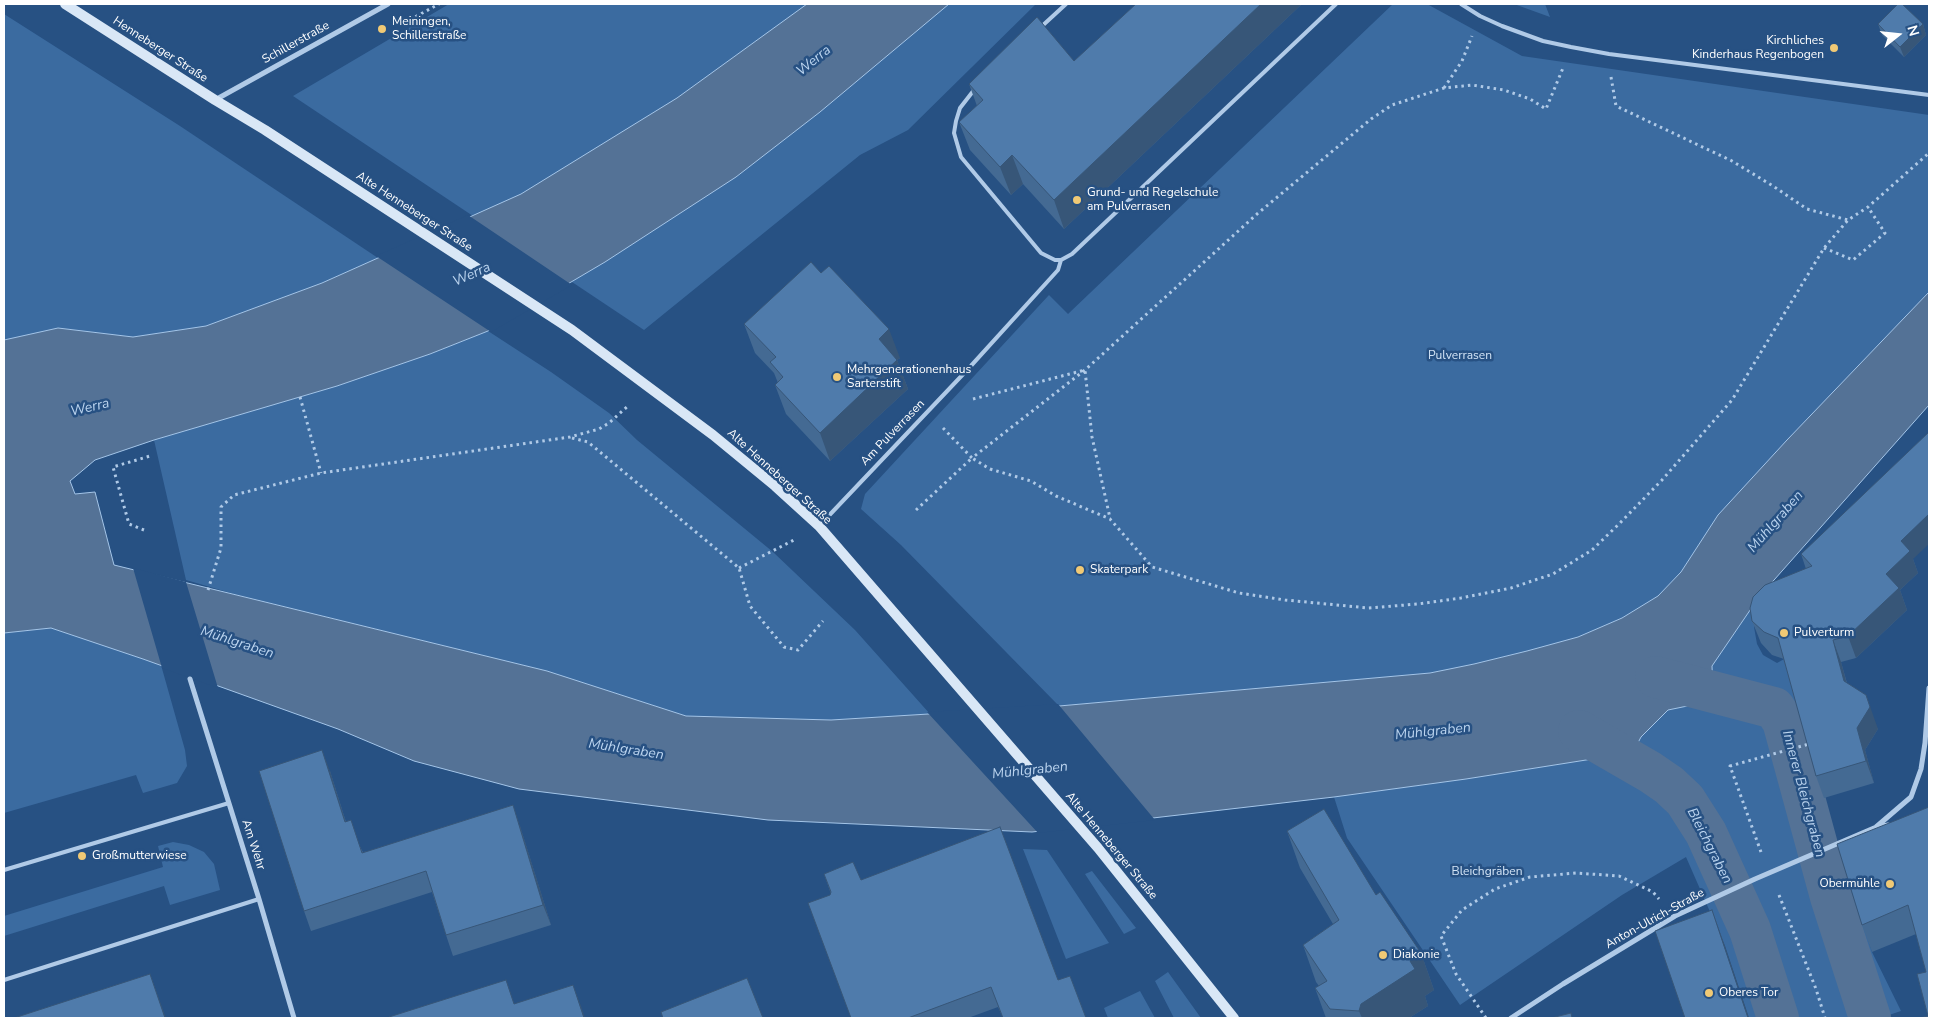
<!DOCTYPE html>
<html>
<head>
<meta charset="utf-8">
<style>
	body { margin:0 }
	#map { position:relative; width:1933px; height:1022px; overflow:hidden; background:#275183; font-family:"Nunito Sans",sans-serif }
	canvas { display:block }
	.frame { position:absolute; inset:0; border:5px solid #fff; pointer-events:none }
	.north { position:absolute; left:1873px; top:10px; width:50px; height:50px; -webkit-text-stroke:4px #275183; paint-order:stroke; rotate:74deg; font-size:14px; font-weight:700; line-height:20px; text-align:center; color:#fff }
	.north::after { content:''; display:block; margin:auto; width:18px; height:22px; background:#fff; clip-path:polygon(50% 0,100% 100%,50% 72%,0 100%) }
</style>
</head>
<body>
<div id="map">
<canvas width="1933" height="1022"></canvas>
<div class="frame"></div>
<div class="north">N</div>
</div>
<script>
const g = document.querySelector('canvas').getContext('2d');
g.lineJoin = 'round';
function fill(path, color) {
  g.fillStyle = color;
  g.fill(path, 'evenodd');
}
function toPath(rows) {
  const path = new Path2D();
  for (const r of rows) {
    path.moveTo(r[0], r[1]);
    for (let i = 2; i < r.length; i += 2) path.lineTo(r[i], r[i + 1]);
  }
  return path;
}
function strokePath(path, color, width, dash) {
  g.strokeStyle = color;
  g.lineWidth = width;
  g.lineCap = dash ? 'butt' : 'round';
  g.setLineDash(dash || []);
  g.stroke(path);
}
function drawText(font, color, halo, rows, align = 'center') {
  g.font = font + ' "Nunito Sans",sans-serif';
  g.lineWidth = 5;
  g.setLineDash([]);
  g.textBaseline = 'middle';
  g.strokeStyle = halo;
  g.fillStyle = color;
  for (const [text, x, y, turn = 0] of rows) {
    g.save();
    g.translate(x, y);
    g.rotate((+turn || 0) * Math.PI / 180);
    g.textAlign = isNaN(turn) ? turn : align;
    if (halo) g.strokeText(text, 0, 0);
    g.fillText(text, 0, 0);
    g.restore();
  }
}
const green = toPath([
	[449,4,1036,4,908,130,860,155,644,330,293,96],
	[1393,4,1427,4,1522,56,1929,115,1929,292,1787,440,1718,515,1681,572,1658,596,1622,618,1578,637,1527,651,1474,664,1430,673,1059,706,901,545,861,509,865,494,1049,295,1068,314],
	[1514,4,1545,4,1550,17],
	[4,14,180,126,378,258,322,283,206,326,133,337,58,328,4,340],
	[488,331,551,372,609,413,637,440,773,552,855,630,930,714,831,720,686,716,547,671,234,594,186,580,154,440,337,386,430,354],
	[1755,603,1761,612,1754,627,1757,644,1763,655,1777,663,1786,658,1835,836,1872,952,1901,1011,1880,1018,1749,1018,1725,946,1686,857,1622,895,1460,1005,1347,838,1334,797,1466,779,1605,757,1619,762,1629,760,1641,737,1668,710,1702,703,1712,666],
	[51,628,161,665,185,750,187,766,177,783,143,793,136,775,4,813,4,633],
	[173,842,189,845,204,852,214,864,220,890,170,905,164,886,4,936,4,916,163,867,158,846],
	[1023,849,1047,850,1109,943,1066,959],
	[1092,871,1136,928,1124,934,1085,874],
	[1168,972,1201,1018,1174,1018,1155,981],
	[1140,991,1155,1018,1108,1018,1104,1008]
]);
const water = toPath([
	[807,4,949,4,820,112,736,177,605,262,488,331,430,354,337,386,154,440,95,460,70,481,75,494,95,492,114,565,547,671,686,716,831,720,1059,706,1430,673,1474,664,1527,651,1578,637,1622,618,1658,596,1681,572,1718,515,1787,440,1929,292,1929,405,1759,597,1712,666,1713,691,1702,703,1668,710,1641,737,1629,760,1619,762,1605,757,1466,779,1334,797,1032,832,768,820,519,789,414,761,338,729,143,659,51,628,4,633,4,340,58,328,133,337,206,326,322,283,521,194,677,98,807,4]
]);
const pier = toPath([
	[468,215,572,285,491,332,376,256],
	[133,568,186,582,218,688,162,668],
	[1058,704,1155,820,1038,833,927,712]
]);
const canal = toPath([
	[1656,677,1774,708,1783,721,1831,897,1870,1018],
	[1579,731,1650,772,1669,785,1685,800,1706,833,1750,930,1778,1018]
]);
const path = toPath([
	[404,23,439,4],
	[1611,77,1616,106,1732,161,1773,186,1807,209,1848,220],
	[1444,88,1462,61,1472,36],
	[1824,248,1853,260,1885,233,1868,207],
	[300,397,321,473],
	[973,399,1085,370,1092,437,1110,518],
	[943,428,972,458,1085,370,1257,214,1371,119,1392,105,1444,88,1472,85,1504,90,1530,99,1546,109,1563,68],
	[572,438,588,442,739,568,750,606,784,647,798,650,823,621],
	[916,510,972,458,990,469,1031,481,1056,496,1110,519,1152,567,1239,593,1285,600,1368,608,1418,604,1461,598,1511,588,1553,574,1592,550,1619,524,1662,480,1732,400,1824,248,1848,220,1868,207,1929,153],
	[144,530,129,524,113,467,150,456],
	[739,568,794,540],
	[208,590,221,548,221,507,234,495,321,473,570,437,599,429,609,423,629,405],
	[1761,852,1730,766,1809,744],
	[1779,895,1816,989,1825,1018],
	[1486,1018,1456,974,1441,936,1462,910,1495,889,1530,877,1576,873,1619,876,1653,892,1659,899]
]);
const service = toPath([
	[1461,4,1480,16,1502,26,1543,41,1571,47,1609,54,1929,95],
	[1041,27,1066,4],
	[974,90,960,108,956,121,954,133,961,157,1041,253,1055,260,1061,260,1072,254,1336,4],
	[820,525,969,368,1058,270,1061,260],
	[4,870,229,803],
	[4,980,259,899]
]);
const minor = toPath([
	[215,100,388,4],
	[190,679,259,899,294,1018],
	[1876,827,1911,797,1921,769,1925,743,1929,688],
	[1511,1018,1563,984,1675,916,1755,879,1874,828,1888,825]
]);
const secondary = toPath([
	[65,4,215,100,265,130,572,330,713,435,775,486,819,526,1098,848,1234,1018]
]);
const wall = toPath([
	[1136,4,1302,4,1064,229,1023,184,1011,195,970,150,959,122,977,106,969,84,1074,61],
	[1878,24,1923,24,1926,35,1904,57,1882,35],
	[744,324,900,358,897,360,908,389,830,461,786,414,775,385,778,383,774,373,755,353],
	[1801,554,1913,559,1918,573,1900,590,1907,610,1856,658,1841,662,1847,683,1878,729,1865,750,1874,783,1824,798,1816,776,1784,659,1772,655,1761,643,1752,621,1806,569],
	[330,771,346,822,363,852,520,826,551,925,453,956,446,935,432,892,311,931,304,911],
	[1929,807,1928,1016,1926,972,1916,934,1872,952,1862,925],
	[1287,831,1376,895,1421,953,1434,990,1425,996,1428,1006,1409,1018,1326,1018,1315,988,1319,986,1316,982,1303,945,1333,924,1300,868],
	[824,874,861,880,1058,980,1086,1018,1003,1018,998,1007,968,1018,851,1018,831,894]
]);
const shadedWall = toPath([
	[1261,4,1302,4,1064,229,1054,200],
	[1923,24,1926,35,1904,57,1900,47],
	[1012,155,1023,184,1011,195,1000,167],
	[889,329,900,358,897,360,908,389,830,461,820,433,879,339],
	[1929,514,1929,544,1913,559,1918,573,1900,590,1907,610,1856,658,1848,636,1886,574,1901,541],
	[1833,640,1841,662,1852,703,1844,681],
	[1866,695,1878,729,1865,750,1874,783,1866,761,1857,728],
	[322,750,330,771,352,843,345,822],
	[513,805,520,826,551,925,543,905],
	[1712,910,1725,946,1749,1018,1748,1018],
	[1421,953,1434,990,1425,996,1428,1006,1409,1018,1362,1018,1359,1011,1361,1004,1410,961],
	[150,974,166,1018,165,1018],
	[573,985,581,1006,585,1018,584,1018]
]);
const building = toPath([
	[1136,4,1261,4,1054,200,1012,155,1000,167,959,122,983,100,969,84,1037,17,1074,61,1136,4],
	[1898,4,1902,4,1923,24,1900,47,1878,24,1898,4],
	[811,262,821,273,829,266,889,329,879,339,897,360,820,433,775,385,783,377,770,362,776,357,744,324,811,262],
	[1929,432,1929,514,1901,541,1910,551,1886,574,1899,588,1848,636,1833,640,1844,681,1866,695,1870,707,1857,728,1866,761,1816,776,1778,638,1764,632,1752,621,1750,608,1753,597,1765,585,1812,566,1801,554,1929,432],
	[322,750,345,822,351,820,362,853,513,805,543,905,446,935,426,871,304,911,259,771,322,750],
	[1929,807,1929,1018,1919,1018,1928,1016,1917,974,1926,972,1908,905,1862,925,1837,844,1929,807],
	[1324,809,1376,895,1380,892,1421,953,1410,961,1415,969,1361,1004,1359,1011,1330,1009,1315,988,1327,981,1303,945,1339,920,1287,831,1324,809],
	[1000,827,1058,980,1070,976,1086,1018,1003,1018,991,987,908,1018,851,1018,808,903,830,895,831,892,824,874,853,862,861,880,1000,827],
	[1712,910,1748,1018,1685,1018,1655,931,1712,910],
	[150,974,165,1018,14,1018,150,974],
	[747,978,763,1018,663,1018,661,1012,747,978],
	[506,980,514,1004,573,985,584,1018,389,1018,389,1017,506,980],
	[1571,1013,1572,1018,1551,1018,1571,1013]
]);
const markers = [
	[382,29,5,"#f0c975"],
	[1834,48,5,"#f0c975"],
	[1077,200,5,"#f0c975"],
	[837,377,5,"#f0c975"],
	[1080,570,5,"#f0c975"],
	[1784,633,5,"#f0c975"],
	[82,856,5,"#f0c975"],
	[1890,884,5,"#f0c975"],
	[1383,955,5,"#f0c975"],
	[1709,993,5,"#f0c975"]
];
const poiNames = [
	["Meiningen,",392,22],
	["Schillerstraße",392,36],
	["Kirchliches",1824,41,"right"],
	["Kinderhaus Regenbogen",1824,55,"right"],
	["Grund- und Regelschule",1087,193],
	["am Pulverrasen",1087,207],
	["Mehrgenerationenhaus",847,370],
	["Sarterstift",847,384],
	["Skaterpark",1090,570],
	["Pulverturm",1794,633],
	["Großmutterwiese",92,856],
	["Obermühle",1880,884,"right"],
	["Diakonie",1393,955],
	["Oberes Tor",1719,993]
];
const streetNames = [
	["Schillerstraße",296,43,-29],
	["Henneberger Straße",160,50,33],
	["Alte Henneberger Straße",414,212,33],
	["Am Pulverrasen",893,433,-46],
	["Alte Henneberger Straße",779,477,42],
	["Am Wehr",253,845,72],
	["Alte Henneberger Straße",1111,846,50],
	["Anton-Ulrich-Straße",1655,919,-29]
];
const parkNames = [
	["Pulverrasen",1460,356],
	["Bleichgräben",1487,872]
];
const waterNames = [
	["Werra",814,61,-39],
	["Werra",472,275,-24],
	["Werra",90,408,-13],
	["Mühlgraben",1776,522,-49],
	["Mühlgraben",237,643,18],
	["Mühlgraben",1433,732,-6],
	["Mühlgraben",626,750,9],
	["Mühlgraben",1030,771,-6],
	["Innerer Bleichgraben",1803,794,75],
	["Bleichgraben",1709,846,63]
];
fill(green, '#3b6ba0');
fill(water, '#547296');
strokePath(water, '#a4c5e8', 1);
fill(pier, '#275183');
strokePath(canal, '#547296', 42);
strokePath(path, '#b0cae7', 3, [2.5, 4]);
strokePath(service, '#b0cae7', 4);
strokePath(minor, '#b0cae7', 5);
strokePath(secondary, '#d9e7f6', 10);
fill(wall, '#446a93');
fill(shadedWall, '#375678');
fill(building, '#4f7bab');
strokePath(building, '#375678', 1);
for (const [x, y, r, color] of markers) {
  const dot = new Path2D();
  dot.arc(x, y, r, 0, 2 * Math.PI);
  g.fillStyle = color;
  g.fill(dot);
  strokePath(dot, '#275183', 2);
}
drawText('12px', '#fff', '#275183', poiNames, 'left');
drawText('12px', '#fff', '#275183', streetNames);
drawText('12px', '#d3e4f6', '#275183', parkNames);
drawText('italic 14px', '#bbd4ef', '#275183', waterNames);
</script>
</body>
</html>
